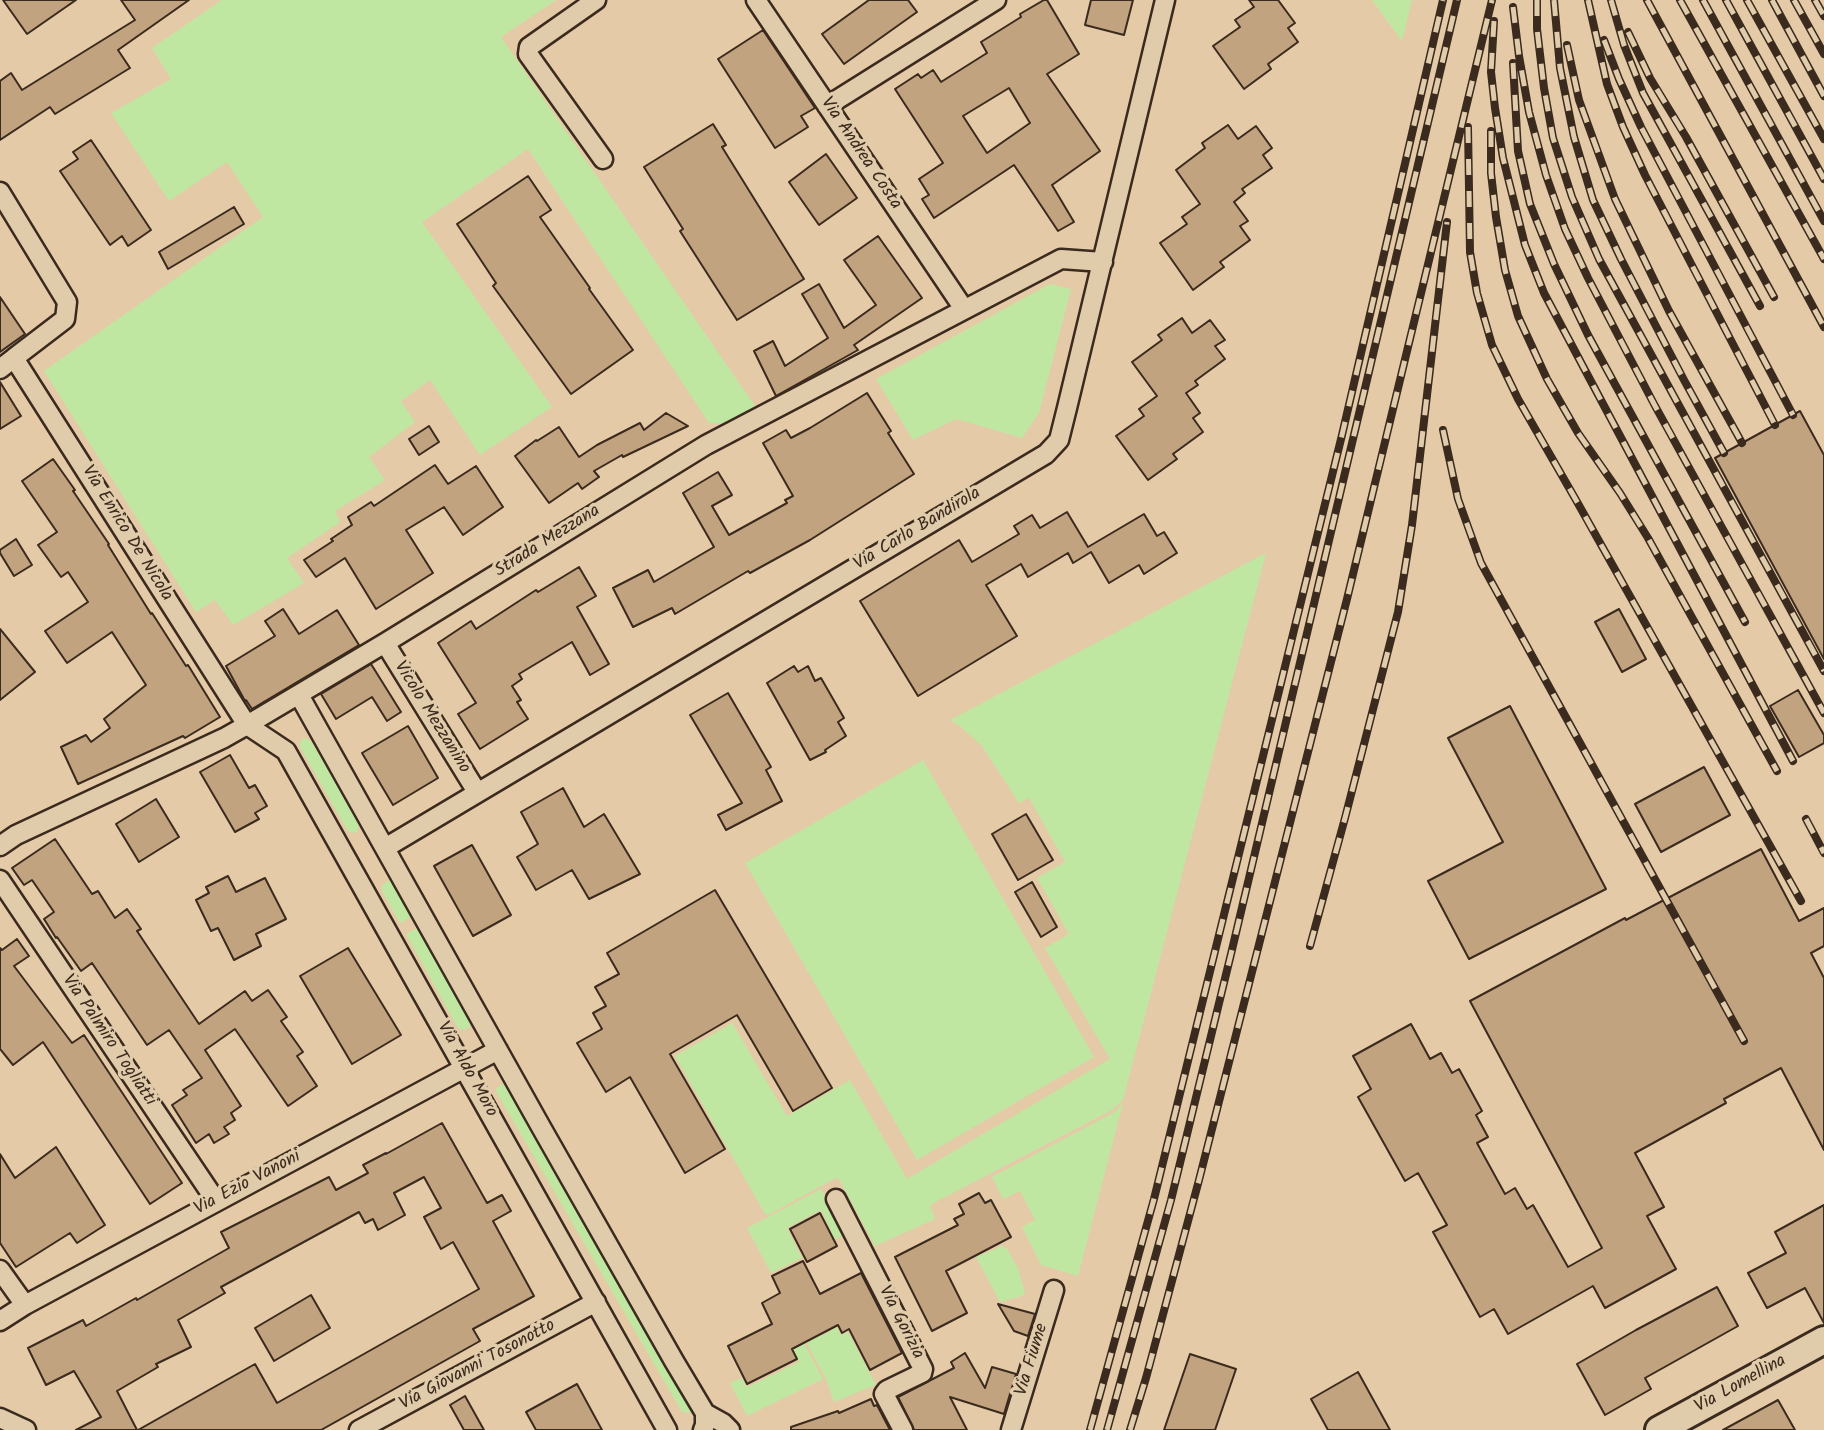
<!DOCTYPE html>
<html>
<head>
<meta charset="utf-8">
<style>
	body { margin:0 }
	canvas { display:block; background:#e4caa6 }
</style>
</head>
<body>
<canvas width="1824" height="1430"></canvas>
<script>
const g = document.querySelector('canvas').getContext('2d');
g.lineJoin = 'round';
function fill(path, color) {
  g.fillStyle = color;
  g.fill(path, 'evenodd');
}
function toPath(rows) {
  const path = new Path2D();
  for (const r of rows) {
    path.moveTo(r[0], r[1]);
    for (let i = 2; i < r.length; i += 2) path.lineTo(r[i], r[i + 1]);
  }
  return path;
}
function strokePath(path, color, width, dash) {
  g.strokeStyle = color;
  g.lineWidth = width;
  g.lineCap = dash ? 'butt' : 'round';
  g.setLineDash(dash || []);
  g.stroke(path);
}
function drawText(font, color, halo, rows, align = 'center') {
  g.font = font + ' Kalam,sans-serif';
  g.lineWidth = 7;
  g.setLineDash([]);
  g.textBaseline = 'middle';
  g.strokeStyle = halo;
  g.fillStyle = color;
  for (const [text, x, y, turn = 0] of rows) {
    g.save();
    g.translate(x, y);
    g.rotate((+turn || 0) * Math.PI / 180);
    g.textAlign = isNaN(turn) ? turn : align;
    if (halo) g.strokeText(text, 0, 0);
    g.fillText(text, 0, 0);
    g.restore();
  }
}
const green = toPath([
	[222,0,556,0,501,37,757,409,726,424,709,423,528,149,422,222,552,407,480,455,430,380,401,401,415,422,369,457,385,480,335,511,340,522,287,558,304,583,233,625,215,600,196,612,44,371,263,217,227,162,169,201,111,113,171,79,152,48],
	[1372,0,1412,0,1402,41],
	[1050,284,1071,289,1039,413,1022,438,956,419,913,440,876,379],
	[1266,553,1123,1100,1112,1110,930,1205,935,1219,875,1246,839,1179,836,1178,768,1215,765,1214,675,1056,732,1023,787,1116,850,1080,907,1179,1110,1059,1045,948,1069,934,1037,878,1065,862,1029,798,1019,803,982,746,961,727,950,720],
	[304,738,311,741,359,824,357,832,352,833,348,831,300,747,300,742],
	[923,760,1094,1057,917,1160,745,863],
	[387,881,391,881,395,884,413,916,400,923,382,891,382,886],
	[419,927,471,1021,470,1026,467,1029,463,1030,458,1028,406,934],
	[501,1084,507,1087,692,1406,692,1410,689,1413,682,1412,497,1093,496,1089],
	[1123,1103,1078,1276,1041,1265,1022,1227,1035,1220,1020,1191,1003,1199,992,1177,1115,1112],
	[821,1189,845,1234,835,1240,821,1210,787,1228,802,1258,771,1273,747,1228],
	[1002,1246,1007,1249,1018,1268,1025,1293,1022,1296,1000,1302,976,1257],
	[804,1304,821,1336,837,1327,841,1335,848,1332,876,1385,834,1402,826,1379,789,1311],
	[786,1310,823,1379,747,1416,730,1383,742,1378,747,1387,799,1362,777,1314]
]);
const building = toPath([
	[3,0,76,0,27,34,3,0],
	[121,0,189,0,118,50,130,68,55,114,50,107,0,140,0,81,11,73,22,90,135,20,121,0],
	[869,0,908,0,917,12,844,64,822,34,869,0],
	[1044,0,1047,0,1079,54,1047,74,1100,151,1052,185,1074,222,1058,231,1014,165,934,218,922,199,929,195,919,179,943,163,895,89,918,74,921,78,933,70,941,82,987,53,981,42,1021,17,1020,14,1044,0],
	[1009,88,1030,123,987,153,963,116,1009,88],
	[1091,0,1133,0,1124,35,1085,25,1091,0],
	[1249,0,1278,0,1295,23,1288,28,1298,42,1268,64,1271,69,1244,89,1213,46,1240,27,1235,20,1254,7,1249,0],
	[763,30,815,108,801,116,808,127,775,148,718,59,763,30],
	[713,124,726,145,722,147,804,279,737,320,680,231,683,229,644,167,713,124],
	[1228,125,1238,139,1256,126,1272,148,1263,155,1272,168,1242,189,1245,193,1234,202,1248,221,1240,226,1250,240,1220,262,1224,267,1193,290,1160,243,1187,224,1182,217,1200,204,1176,170,1205,148,1202,143,1228,125],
	[91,140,151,230,128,246,122,236,110,245,60,171,78,159,73,152,91,140],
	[826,154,857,198,819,225,789,182,826,154],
	[528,176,551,210,540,217,590,288,589,289,633,350,571,394,493,286,496,283,457,224,528,176],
	[234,207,244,224,168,269,159,252,234,207],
	[878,236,922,298,854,345,858,350,776,396,754,351,773,341,785,366,828,338,802,294,819,284,844,328,876,305,844,260,878,236],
	[0,297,25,334,0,352,0,297],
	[1182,318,1192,333,1210,320,1225,340,1215,346,1225,359,1195,381,1198,385,1186,393,1200,413,1193,418,1203,432,1173,454,1177,459,1148,480,1116,436,1144,416,1139,409,1157,396,1132,362,1162,340,1158,335,1182,318],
	[0,382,21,416,0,429,0,382],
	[867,393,891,431,888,433,914,474,810,540,750,573,748,571,675,614,672,608,633,627,613,588,648,570,654,582,714,547,683,493,718,472,732,495,712,506,729,535,787,503,785,500,793,496,763,443,786,430,791,438,810,428,867,393],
	[1800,411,1824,455,1824,659,1715,458,1800,411],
	[666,413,688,426,623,457,622,455,594,471,599,477,582,489,578,483,549,503,515,456,536,440,537,441,559,427,579,457,597,445,640,423,644,430,666,413],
	[429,426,439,442,419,455,409,439,429,426],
	[53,459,75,490,73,491,109,544,108,545,151,614,152,613,186,666,188,665,220,717,185,738,183,736,78,784,61,747,86,735,91,742,110,728,104,719,146,685,112,632,67,663,45,631,88,602,68,572,61,577,38,545,57,532,22,481,53,459],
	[435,465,448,484,476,466,503,507,463,535,444,507,406,530,433,573,376,609,345,558,316,577,304,560,333,541,331,539,352,525,348,517,371,502,374,506,435,465],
	[1067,512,1088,547,1144,514,1157,536,1164,532,1177,553,1144,574,1139,565,1109,583,1091,552,1073,563,1068,553,1028,577,1021,564,986,585,1017,636,918,696,860,601,959,540,972,562,1019,534,1014,526,1032,515,1040,528,1067,512],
	[16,539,32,565,14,576,0,553,0,550,16,539],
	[579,567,596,596,577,607,609,664,590,675,572,642,519,674,522,679,512,686,521,700,517,702,528,719,480,749,458,714,476,703,438,643,471,621,476,629,536,590,538,592,579,567],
	[283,609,299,634,337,610,359,645,252,709,246,700,245,701,226,666,275,636,265,621,283,609],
	[1619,609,1646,659,1622,672,1595,622,1619,609],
	[0,629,35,672,0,700,0,629],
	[371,664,401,712,387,721,372,697,336,719,321,694,371,664],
	[794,666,798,672,808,666,815,681,821,678,844,718,838,722,846,736,825,750,826,752,810,760,767,683,794,666],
	[1798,690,1824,735,1824,743,1799,757,1770,706,1798,690],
	[728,693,771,767,766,770,782,801,726,830,718,815,742,803,690,715,728,693],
	[1510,706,1606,889,1469,959,1428,881,1503,842,1448,738,1510,706],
	[408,726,438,778,393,805,362,753,408,726],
	[230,755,249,788,255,785,267,806,255,813,259,819,235,832,200,772,230,755],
	[1704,767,1730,815,1661,852,1635,804,1704,767],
	[563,788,584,827,604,814,640,874,589,899,572,870,536,890,517,857,538,844,521,812,563,788],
	[156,799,179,837,139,862,116,824,156,799],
	[1026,814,1053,860,1018,880,992,834,1026,814],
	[55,839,92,894,98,891,115,918,127,909,141,929,137,931,199,1024,245,991,252,1001,268,990,287,1017,281,1021,303,1052,297,1056,317,1086,288,1106,235,1029,205,1050,241,1106,231,1113,235,1120,224,1127,229,1134,214,1143,209,1134,196,1143,172,1105,187,1095,183,1090,202,1078,169,1030,147,1045,92,963,81,971,57,937,56,938,44,919,54,912,32,880,24,885,12,868,55,839],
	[472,845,511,915,473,936,434,866,472,845],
	[1761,849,1799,921,1824,908,1824,946,1811,953,1824,978,1824,1150,1781,1068,1724,1099,1726,1103,1635,1153,1664,1207,1647,1216,1676,1269,1605,1308,1593,1286,1508,1334,1494,1309,1480,1317,1433,1232,1447,1225,1418,1173,1405,1181,1358,1097,1371,1089,1353,1056,1411,1024,1430,1059,1441,1053,1452,1073,1459,1069,1482,1111,1476,1115,1488,1137,1477,1143,1505,1194,1515,1188,1527,1209,1533,1205,1568,1267,1602,1248,1470,1001,1625,918,1626,920,1761,849],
	[228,876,236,892,265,878,286,919,256,934,261,946,234,960,218,928,211,931,196,900,209,893,206,887,228,876],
	[1032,882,1057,927,1041,937,1015,892,1032,882],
	[715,890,832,1088,793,1111,737,1015,670,1054,725,1149,685,1173,630,1077,606,1092,577,1043,602,1029,593,1013,606,1006,595,987,619,974,607,953,715,890],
	[17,939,29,956,14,966,72,1043,84,1035,182,1183,150,1204,43,1042,13,1065,0,1049,0,948,2,950,17,939],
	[348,948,401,1035,352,1064,300,976,348,948],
	[442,1123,487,1203,502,1195,511,1211,493,1221,534,1296,473,1329,480,1341,321,1430,138,1430,255,1364,277,1403,479,1289,453,1242,441,1249,424,1217,441,1208,424,1177,394,1193,405,1215,378,1230,373,1219,365,1223,359,1212,221,1287,225,1293,178,1320,191,1347,156,1364,158,1367,117,1391,137,1430,76,1430,101,1417,74,1371,46,1385,28,1348,83,1320,86,1326,136,1298,137,1300,229,1248,221,1232,329,1177,336,1190,368,1173,363,1165,386,1153,386,1154,442,1123],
	[56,1147,105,1225,77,1243,70,1233,16,1267,0,1243,0,1154,15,1178,56,1147],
	[979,1193,985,1203,991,1200,1011,1237,946,1271,967,1313,932,1331,895,1257,958,1225,954,1219,964,1214,959,1204,979,1193],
	[1824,1205,1824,1323,1805,1288,1767,1308,1748,1273,1786,1253,1775,1232,1824,1205],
	[820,1213,837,1246,807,1262,790,1229,820,1213],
	[803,1261,820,1294,861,1273,902,1353,870,1370,849,1329,842,1333,838,1325,792,1349,797,1359,747,1384,728,1346,772,1324,762,1303,780,1293,772,1276,803,1261],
	[1717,1287,1738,1326,1645,1378,1651,1389,1605,1415,1577,1364,1636,1330,1717,1287],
	[311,1295,330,1328,274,1361,255,1328,311,1295],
	[998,1304,1035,1314,1028,1336,1014,1331,998,1304],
	[965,1353,985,1388,992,1367,1016,1374,1004,1414,950,1397,967,1430,914,1430,898,1397,954,1368,951,1362,965,1353],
	[1190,1354,1236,1369,1215,1430,1164,1430,1190,1354],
	[1358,1372,1390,1430,1328,1430,1311,1399,1358,1372],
	[577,1384,602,1430,536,1430,526,1412,577,1384],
	[465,1396,484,1430,464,1430,450,1405,465,1396],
	[871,1399,874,1406,877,1405,890,1430,791,1430,791,1427,838,1411,839,1413,871,1399],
	[1778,1400,1795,1430,1723,1430,1778,1400]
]);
const minor = toPath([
	[596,0,529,47,528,54,603,159],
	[756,0,964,309],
	[827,106,996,0],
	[0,192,67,302,65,319,14,358],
	[0,369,14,358,247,725,286,751,667,1430],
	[385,643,477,792],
	[299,695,541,1127,674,1361,705,1413,705,1425,703,1430],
	[0,846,16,835,224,738,247,725,385,643,706,445,1061,259,1103,262],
	[385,848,1046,454,1059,440,1067,408,1165,0],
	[0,880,216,1201],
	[836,1199,923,1369,922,1373,887,1390,884,1394,903,1430],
	[0,1270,25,1305],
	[0,1321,25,1305,498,1050],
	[705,1413,723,1423,730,1430],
	[0,1418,26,1430],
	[359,1430,596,1302],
	[1011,1430,1054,1290]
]);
const secondary = toPath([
	[1659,1430,1824,1340]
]);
const rail = toPath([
	[1537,0,1537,29,1544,88,1553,138,1572,197,1599,259,1824,671],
	[1554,0,1560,68,1574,137,1593,200,1621,259,1684,380,1724,453],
	[1588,0,1607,84,1623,127,1645,175,1775,425],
	[1611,0,1624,45,1643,93,1760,306],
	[1647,0,1824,327],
	[1680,0,1824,259],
	[1703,0,1824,221],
	[1726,0,1824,179],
	[1747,0,1824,139],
	[1772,0,1824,96],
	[1794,0,1824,54],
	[1815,0,1824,16],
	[1513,7,1519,56,1529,112,1546,175,1565,229,1588,278,1654,404,1824,713],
	[1494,21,1491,72,1495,108,1503,158,1525,245,1544,293,1793,761],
	[1628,32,1650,78,1686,137,1774,297],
	[1604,40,1619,79,1641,127,1793,415],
	[1567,45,1579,100,1615,199,1669,311,1742,443],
	[1513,63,1518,151,1530,204,1554,264,1588,335,1745,622],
	[1468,127,1470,252,1477,293,1492,345,1518,399,1576,500,1801,901],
	[1491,131,1491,173,1496,217,1505,270,1518,316,1547,379,1578,433,1620,493,1648,538,1777,771],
	[1443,430,1458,499,1481,563,1744,1041],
	[1806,819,1824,853],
	[1310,946,1345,818,1398,612,1412,525,1447,222],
	[1090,1430,1154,1199,1342,435,1443,0],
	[1107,1430,1171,1200,1231,954,1457,0],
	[1130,1430,1146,1378,1199,1180,1347,599,1492,0]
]);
const streetNames = [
	["Via Andrea Costa",860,154,56],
	["Via Carlo Bandirola",918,530,-31],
	["Via Enrico De Nicola",126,534,58],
	["Strada Mezzana",548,542,-32],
	["Vicolo Mezzanino",431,718,58],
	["Via Palmiro Togliatti",108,1041,56],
	["Via Aldo Moro",466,1070,61],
	["Via Ezio Vanoni",248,1184,-28],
	["Via Gorizia",900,1323,63],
	["Via Fiume",1033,1360,-73],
	["Via Giovanni Tosonotto",478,1366,-28],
	["Via Lomellina",1741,1385,-29]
];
fill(green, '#c0e7a2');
fill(building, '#c2a37f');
strokePath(building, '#3b2a1e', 2);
strokePath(minor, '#3b2a1e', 23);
strokePath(secondary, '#3b2a1e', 32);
strokePath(minor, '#e0cbaa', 18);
strokePath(secondary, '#e0cbaa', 26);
strokePath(rail, '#3b2a1e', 8);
strokePath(rail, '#e0cbaa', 5, [16]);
drawText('18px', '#3b2a1e', '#e0cbaa', streetNames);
</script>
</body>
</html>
